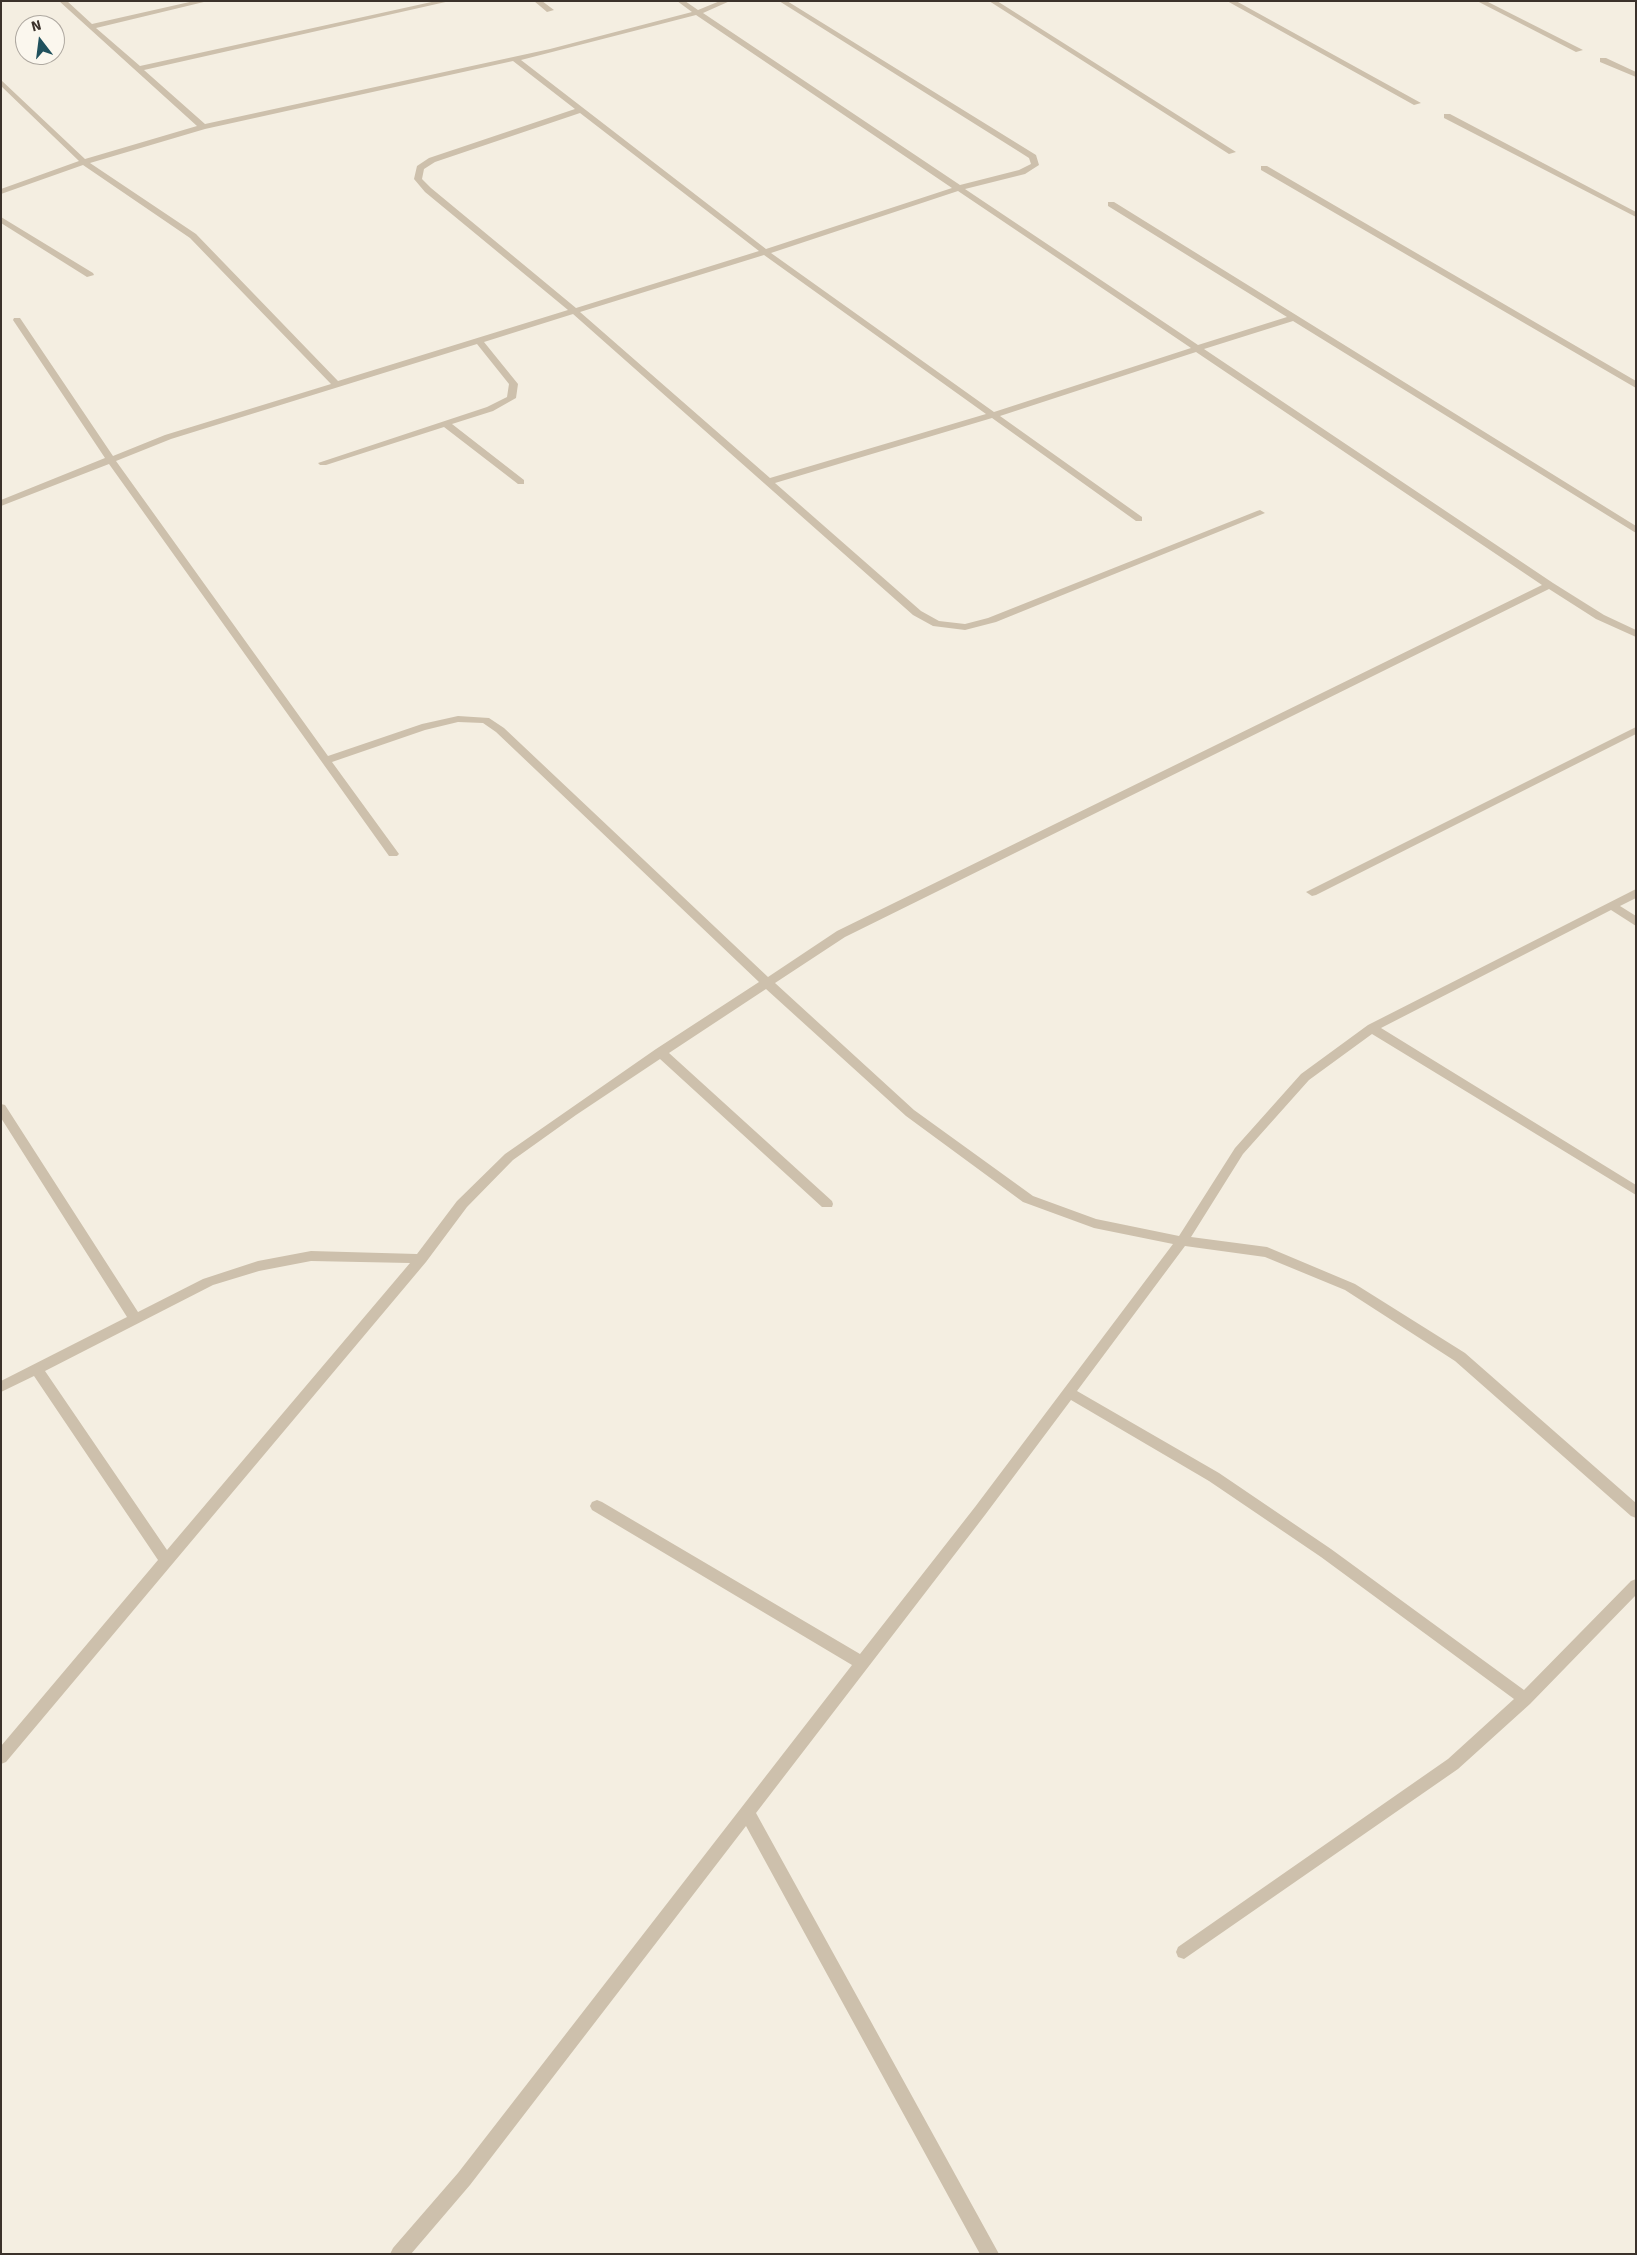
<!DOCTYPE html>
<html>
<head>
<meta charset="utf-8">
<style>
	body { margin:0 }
	#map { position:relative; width:1637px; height:2255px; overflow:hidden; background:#f4eee1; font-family:Signika,sans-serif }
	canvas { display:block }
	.frame { position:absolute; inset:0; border:2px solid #3b322b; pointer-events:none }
	.north { position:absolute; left:15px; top:15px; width:50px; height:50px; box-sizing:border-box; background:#fbf7ee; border:1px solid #aea8a0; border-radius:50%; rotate:345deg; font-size:14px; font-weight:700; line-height:20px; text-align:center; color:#3b322b }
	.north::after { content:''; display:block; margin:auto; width:18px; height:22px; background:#20515d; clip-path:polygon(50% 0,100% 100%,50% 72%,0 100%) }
</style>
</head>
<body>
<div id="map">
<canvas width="1637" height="2255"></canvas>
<div class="frame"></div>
<div class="north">N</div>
</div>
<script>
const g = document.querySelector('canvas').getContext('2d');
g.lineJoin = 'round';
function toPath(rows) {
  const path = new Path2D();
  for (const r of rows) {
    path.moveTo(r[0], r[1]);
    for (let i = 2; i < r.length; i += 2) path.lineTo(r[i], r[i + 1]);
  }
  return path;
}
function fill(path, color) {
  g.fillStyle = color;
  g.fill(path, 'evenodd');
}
const street = toPath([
	[59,1,67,1,92,24,194,1,208,1,96,28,140,66,436,1,450,1,144,70,205,124,550,49,692,12,677,1,685,1,698,10,720,1,730,1,703,13,960,185,1019,170,1031,164,1029,158,1018,151,779,1,787,1,1036,155,1039,165,1025,174,965,189,1198,345,1287,317,1108,206,1108,202,1114,202,1636,526,1636,533,1293,321,1204,349,1553,583,1604,615,1636,630,1636,637,1596,619,1549,589,845,937,775,983,914,1110,1033,1196,1096,1219,1179,1236,1235,1148,1301,1074,1368,1025,1636,889,1636,898,1620,906,1636,916,1636,926,1611,910,1381,1028,1636,1185,1636,1195,1372,1034,1309,1080,1243,1154,1191,1237,1267,1247,1355,1284,1465,1353,1636,1503,1636,1518,1631,1516,1455,1361,1345,1290,1265,1257,1185,1246,1077,1391,1219,1473,1331,1549,1524,1690,1631,1581,1636,1579,1636,1595,1530,1704,1458,1769,1184,1959,1178,1957,1176,1952,1178,1947,1448,1759,1514,1699,1321,1557,1209,1481,1071,1400,985,1515,756,1813,999,2254,980,2254,746,1826,470,2185,411,2254,390,2254,393,2248,458,2173,852,1665,592,1510,590,1506,592,1502,597,1500,602,1502,860,1654,975,1507,1173,1244,1094,1228,1023,1202,906,1116,766,989,669,1053,832,1201,833,1204,832,1207,822,1207,660,1059,576,1115,513,1160,467,1207,426,1262,6,1762,1,1764,1,1746,158,1560,34,1376,1,1392,1,1381,127,1317,1,1118,1,1104,5,1105,138,1312,203,1279,258,1261,311,1251,417,1254,457,1201,505,1154,656,1049,759,982,496,732,483,723,458,722,425,730,332,762,399,854,397,856,389,856,109,464,1,506,1,500,105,458,13,320,14,318,20,318,113,456,165,435,331,384,190,238,83,165,1,194,1,189,79,161,1,86,1,80,85,159,197,126,59,1],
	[696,15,952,188,766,249,521,60,696,15],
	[513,61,575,109,429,158,417,166,414,179,425,192,568,310,338,381,196,234,90,163,205,129,513,61],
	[580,113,759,251,576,308,431,188,422,179,424,169,435,162,580,113],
	[958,191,1191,348,994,412,771,253,958,191],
	[764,255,986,414,770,478,580,312,764,255],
	[573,314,913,615,933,626,965,630,996,622,1265,513,1260,510,1257,511,988,618,965,624,939,621,921,611,775,483,992,418,1136,521,1142,521,1142,517,1000,416,1196,352,1542,585,837,931,768,977,504,728,489,718,458,716,422,724,328,756,116,461,171,439,477,344,509,384,507,397,487,407,318,463,320,465,326,465,444,427,518,484,524,484,524,480,452,424,493,411,516,398,518,384,484,342,573,314],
	[311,1261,410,1263,167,1550,45,1371,213,1285,259,1271,311,1261],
	[534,1,542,1,554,10,547,12,534,1],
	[989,1,997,1,1236,152,1229,154,989,1],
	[1227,1,1236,1,1421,103,1414,105,1227,1],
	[1477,1,1486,1,1583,50,1576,52,1477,1],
	[1600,58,1606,58,1636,72,1636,77,1600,62,1600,58],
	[1444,114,1450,114,1636,212,1636,217,1444,118,1444,114],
	[1261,166,1267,166,1636,381,1636,388,1261,170,1261,166],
	[1,217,93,273,94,275,87,277,1,223,1,217],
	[1636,727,1636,734,1316,895,1312,896,1306,892,1636,727]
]);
fill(street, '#cdc0ac');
</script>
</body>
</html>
